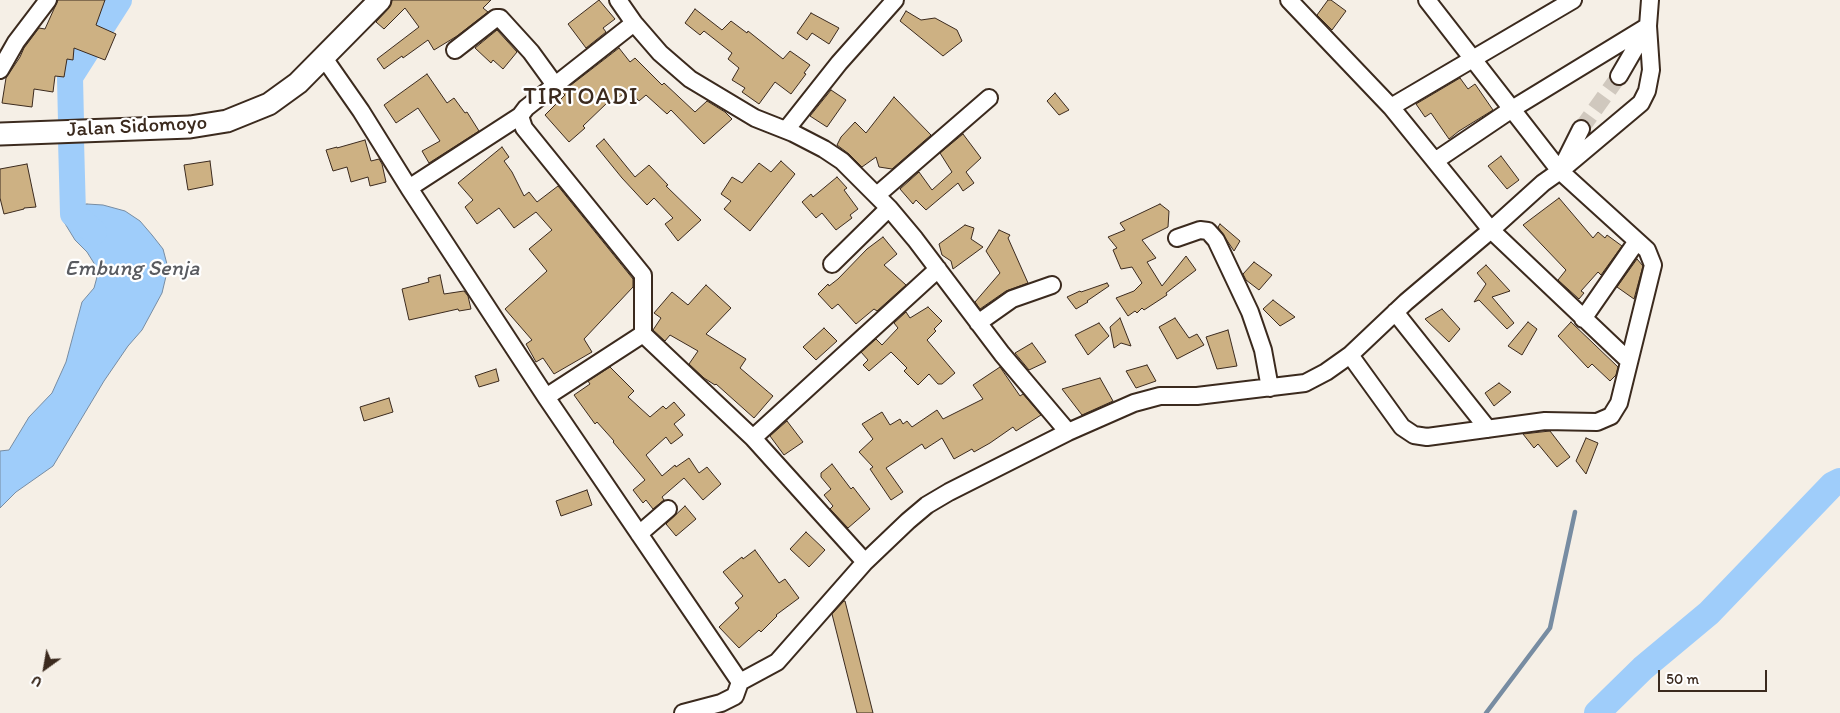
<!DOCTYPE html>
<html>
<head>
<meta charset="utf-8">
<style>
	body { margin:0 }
	#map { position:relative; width:1840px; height:713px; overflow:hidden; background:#f5efe6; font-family:Itim,sans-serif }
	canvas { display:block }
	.north { position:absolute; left:20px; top:643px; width:50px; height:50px; -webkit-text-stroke:4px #fff; paint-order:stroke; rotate:212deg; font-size:14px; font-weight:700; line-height:20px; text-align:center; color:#3b2a1e }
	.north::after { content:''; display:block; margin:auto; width:18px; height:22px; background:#3b2a1e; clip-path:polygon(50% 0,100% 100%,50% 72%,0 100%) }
	.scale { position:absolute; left:1658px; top:670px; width:109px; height:22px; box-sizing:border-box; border:2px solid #3b2a1e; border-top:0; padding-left:6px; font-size:15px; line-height:18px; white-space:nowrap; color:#3b2a1e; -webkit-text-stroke:4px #fff; paint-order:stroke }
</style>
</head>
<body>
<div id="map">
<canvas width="1840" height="713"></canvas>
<div class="north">U</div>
<div class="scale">50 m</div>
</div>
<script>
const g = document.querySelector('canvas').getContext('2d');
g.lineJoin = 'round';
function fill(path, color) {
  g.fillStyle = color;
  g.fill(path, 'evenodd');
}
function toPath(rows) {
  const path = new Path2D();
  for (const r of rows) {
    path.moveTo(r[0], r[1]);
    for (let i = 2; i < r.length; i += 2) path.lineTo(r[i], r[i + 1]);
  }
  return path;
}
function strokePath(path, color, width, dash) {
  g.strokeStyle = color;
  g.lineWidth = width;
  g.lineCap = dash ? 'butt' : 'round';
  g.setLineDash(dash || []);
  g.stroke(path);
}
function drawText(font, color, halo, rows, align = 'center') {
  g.font = font + ' Itim,sans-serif';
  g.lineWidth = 4.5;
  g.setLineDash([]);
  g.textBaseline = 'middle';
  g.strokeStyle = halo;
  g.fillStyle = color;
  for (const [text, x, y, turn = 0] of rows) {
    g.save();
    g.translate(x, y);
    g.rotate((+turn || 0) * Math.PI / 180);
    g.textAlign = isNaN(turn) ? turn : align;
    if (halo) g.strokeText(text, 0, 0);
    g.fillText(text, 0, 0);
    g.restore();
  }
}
const water = toPath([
	[87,204,103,205,125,211,140,221,152,235,163,249,168,268,162,293,142,330,128,346,104,381,53,466,16,492,0,508,0,451,9,450,29,417,52,393,66,362,82,302,94,288,97,277,97,268,87,252,75,240,64,222,63,215,69,206,87,204]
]);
const stream = toPath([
	[1486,713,1550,628,1575,512]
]);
const river = toPath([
	[71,122,70,77,119,0],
	[71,140,73,214,94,232],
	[1597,713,1643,668,1709,613,1832,485,1840,481]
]);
const building = toPath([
	[58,0,105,0,96,25,116,34,105,60,74,48,73,60,67,59,64,77,55,76,53,92,34,89,32,107,2,103,6,78,20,57,24,48,39,28,45,29,58,0],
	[392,0,491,0,483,8,488,12,457,36,434,50,428,40,403,58,402,56,384,69,377,59,419,27,405,8,384,29,376,22,389,8,392,0],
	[599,0,615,19,603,28,606,32,586,48,568,24,599,0],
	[1328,0,1331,0,1346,11,1332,30,1317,15,1328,0],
	[695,9,722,30,731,21,747,33,748,31,783,59,790,51,810,65,804,73,806,74,791,94,775,82,759,104,742,92,745,88,732,80,739,68,728,59,732,53,704,31,700,35,685,23,695,9],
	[906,11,921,20,935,18,957,30,962,41,943,56,900,21,906,11],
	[811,13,839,28,829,44,812,33,807,40,797,33,811,13],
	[497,30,517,52,503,69,493,60,491,63,475,48,497,30],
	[619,48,630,62,635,58,662,85,664,83,695,112,707,101,725,112,732,119,704,144,671,110,667,114,646,95,639,101,629,90,609,104,608,102,583,126,585,128,569,142,545,115,565,95,562,92,619,48],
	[427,74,447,103,454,98,465,113,467,112,479,131,429,163,422,151,440,141,418,108,396,123,384,105,427,74],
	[1460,78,1468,89,1475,84,1493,110,1459,131,1449,139,1431,113,1425,117,1416,104,1460,78],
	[831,90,846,100,827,127,810,116,831,90],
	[1055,93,1069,110,1059,115,1047,101,1055,93],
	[894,97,931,135,892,169,879,167,876,157,862,167,849,154,837,145,841,137,855,122,866,133,894,97],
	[963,134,981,158,966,172,974,183,963,191,958,183,926,210,916,200,913,204,900,189,919,172,932,190,952,172,940,153,963,134],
	[604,139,635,177,649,165,668,185,666,186,701,220,678,241,665,224,673,218,654,198,647,205,622,178,596,146,604,139],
	[365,140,371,161,379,159,382,164,386,182,370,186,368,177,351,182,347,167,333,171,326,150,337,147,337,148,365,140],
	[502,147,509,157,504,161,512,172,524,196,529,192,537,202,558,186,633,279,633,287,584,339,592,352,554,374,543,358,536,362,526,344,532,340,505,309,547,271,529,249,552,230,536,212,514,228,499,208,477,224,465,207,473,200,458,183,502,147],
	[1501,156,1519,180,1507,189,1488,166,1501,156],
	[210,161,213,185,188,190,184,165,210,161],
	[781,161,795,174,750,231,724,209,731,201,721,194,732,177,742,183,759,163,771,172,781,161],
	[27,164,36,207,24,208,24,209,4,214,0,198,0,169,27,164],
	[837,177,847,188,844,190,858,209,850,215,852,218,836,230,822,213,816,218,802,202,811,194,813,197,837,177],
	[1559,198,1593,238,1598,232,1605,238,1607,235,1622,246,1601,275,1598,272,1581,291,1584,293,1579,299,1558,280,1566,270,1523,225,1559,198],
	[1160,204,1169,211,1168,227,1142,240,1156,258,1147,262,1162,286,1186,256,1196,270,1166,293,1167,295,1144,310,1142,308,1137,313,1135,311,1128,316,1116,298,1134,291,1142,283,1132,267,1121,269,1113,250,1117,248,1108,237,1125,230,1120,223,1160,204],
	[1220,224,1240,241,1234,251,1218,227,1220,224],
	[965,225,974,228,971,239,983,247,953,269,951,261,942,255,939,244,965,225],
	[999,230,1010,235,1008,238,1028,283,1006,291,980,309,975,302,1000,273,986,251,999,230],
	[883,237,897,254,884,265,906,285,877,311,874,309,856,324,838,304,832,309,818,294,828,284,829,286,838,279,867,249,883,237],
	[1637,259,1643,266,1634,299,1617,287,1637,259],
	[1254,262,1272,275,1259,290,1246,280,1243,274,1254,262],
	[1486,265,1510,291,1492,297,1514,323,1507,329,1479,300,1474,302,1486,284,1477,273,1486,265],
	[440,275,444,294,464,291,468,296,471,309,459,311,458,309,409,320,402,289,429,282,428,278,440,275],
	[1107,283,1109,286,1087,301,1088,302,1076,309,1067,297,1080,291,1081,292,1107,283],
	[706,285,731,308,706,334,746,359,740,368,773,396,754,418,716,384,715,385,704,378,689,364,698,351,670,335,665,341,653,330,661,318,654,313,672,292,688,305,706,285],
	[1273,300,1295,317,1280,326,1263,309,1273,300],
	[928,307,942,321,934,329,936,331,927,340,955,373,942,384,938,384,929,374,918,385,904,371,907,368,891,352,869,371,863,365,868,360,861,352,876,339,882,345,898,328,894,323,906,312,910,318,928,307],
	[1442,309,1460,329,1449,342,1425,319,1442,309],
	[1120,318,1131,346,1121,343,1114,348,1110,327,1120,318],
	[1175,318,1189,338,1197,334,1204,345,1177,359,1159,327,1175,318],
	[1528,322,1537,329,1522,355,1508,346,1528,322],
	[1571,322,1618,367,1616,375,1610,381,1592,364,1588,368,1558,336,1571,322],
	[1099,323,1109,336,1088,355,1075,335,1099,323],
	[824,328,837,341,816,360,803,347,824,328],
	[1228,330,1237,366,1217,369,1206,337,1228,330],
	[1032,343,1046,362,1029,370,1015,353,1032,343],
	[1147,365,1156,381,1136,388,1126,371,1147,365],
	[610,367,634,391,628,397,650,417,663,406,666,409,674,402,685,415,674,424,683,435,671,444,666,437,646,455,662,476,675,465,676,467,689,458,699,473,707,467,721,484,703,500,684,478,662,497,664,500,653,509,646,500,643,503,633,490,645,480,613,442,614,441,597,422,595,424,574,395,590,384,588,381,610,367],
	[1000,367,1020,396,1023,394,1041,415,1016,431,1013,427,990,443,974,452,972,449,954,459,942,438,925,449,922,444,886,468,903,492,891,500,870,469,873,467,859,452,873,439,862,424,882,412,890,425,900,419,903,424,907,421,912,427,937,410,943,419,983,399,973,385,1000,367],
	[496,369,499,381,479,387,475,376,496,369],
	[1100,378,1113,401,1082,415,1062,389,1100,378],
	[1499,383,1511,392,1494,406,1485,393,1499,383],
	[389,398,393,412,364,421,360,407,389,398],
	[787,421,803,442,784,455,770,436,787,421],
	[1550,431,1570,457,1557,467,1538,444,1534,448,1523,434,1550,431],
	[1586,438,1598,443,1586,474,1576,461,1586,438],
	[832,464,851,489,853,487,870,509,848,528,830,509,833,506,824,495,831,489,821,477,821,473,832,464],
	[587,490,592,505,561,516,556,501,587,490],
	[685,506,696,519,676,536,666,524,685,506],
	[806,532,825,550,809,567,790,549,806,532],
	[755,550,779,583,785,579,799,598,776,615,777,616,761,632,759,630,739,648,719,627,739,608,735,603,743,596,723,572,742,557,743,559,755,550],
	[844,601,845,601,873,713,857,713,832,614,844,601]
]);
const minorTunnel = toPath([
	[1581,129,1619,76]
]);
const minor = toPath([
	[618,0,634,23,660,53,690,79,755,118,793,133,824,149,842,161,889,208,915,239,1002,354,1068,432],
	[1289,0,1391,107,1491,230,1628,360],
	[455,50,496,18,500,18,531,52,555,85],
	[324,58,361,111,409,188,546,397,740,682],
	[0,70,16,42,48,0],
	[1619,76,1648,26,1650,0],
	[1391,107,1573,0],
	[520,116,524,128,643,275,643,334,753,438,865,562],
	[786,130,839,63,895,0],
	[1435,161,1512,109,1648,26,1651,70,1647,91,1641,103,1566,166],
	[409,188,520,116,526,108,634,23],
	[877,195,989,98],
	[1177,238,1200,230,1208,231,1216,240,1250,312,1263,350,1270,388],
	[832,264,889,208],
	[1395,312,1488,429],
	[1583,319,1637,241],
	[978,323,1012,299,1052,285],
	[1350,355,1402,427,1414,435,1427,437,1545,421,1597,422,1611,416,1619,403,1653,265,1647,250,1560,171,1427,0],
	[546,397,643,334],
	[753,438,938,269],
	[639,534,668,509],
	[683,713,721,703,735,696,740,682,777,662,865,562,908,521,927,505,949,492,1068,432,1134,403,1160,396,1197,396,1305,383,1326,372,1350,355,1406,302,1491,230,1543,183,1560,171,1581,129]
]);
const major = toPath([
	[0,134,190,127,227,121,269,104,298,83,380,0]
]);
const streetNames = [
	["Jalan Sidomoyo",137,127,-3]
];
const waterNames = [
	["Embung Senja",132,269]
];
const quarterNames = [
	["TIRTOADI",581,98]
];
fill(water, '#9fcdfa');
strokePath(water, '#778ca2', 1);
strokePath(stream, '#778ca2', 4.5);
strokePath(river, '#9fcdfa', 26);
fill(building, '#cdb183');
strokePath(building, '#3b2a1e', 1);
strokePath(minorTunnel, '#d0c8be', 16, [16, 8]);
strokePath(minor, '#3b2a1e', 20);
strokePath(major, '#3b2a1e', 25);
strokePath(minor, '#fff', 16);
strokePath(major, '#fff', 21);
drawText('21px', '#3b2a1e', '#fff', streetNames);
drawText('italic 22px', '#595b60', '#fff', waterNames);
g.letterSpacing = '1px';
drawText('24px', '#3b2a1e', '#fff', quarterNames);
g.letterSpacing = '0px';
</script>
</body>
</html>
